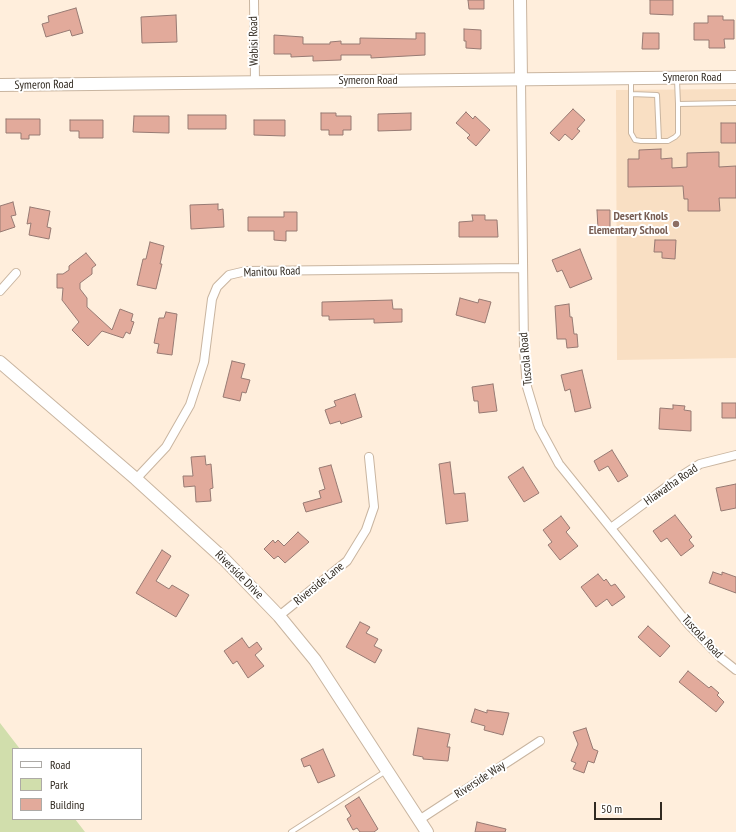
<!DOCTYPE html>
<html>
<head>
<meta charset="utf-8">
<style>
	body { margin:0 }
	#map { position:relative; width:736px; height:832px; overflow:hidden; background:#ffeedc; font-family:"PT Sans Narrow",sans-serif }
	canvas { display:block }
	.legend { position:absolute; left:12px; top:748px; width:130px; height:72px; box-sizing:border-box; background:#fff; border:1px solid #adaaa6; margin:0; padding:5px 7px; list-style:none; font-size:12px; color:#312a21 }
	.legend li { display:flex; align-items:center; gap:8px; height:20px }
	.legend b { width:20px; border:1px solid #adaaa6 }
	.scale { position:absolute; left:594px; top:802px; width:68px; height:18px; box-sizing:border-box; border:2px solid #312a21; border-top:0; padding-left:5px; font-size:12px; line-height:14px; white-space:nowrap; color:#312a21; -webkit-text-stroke:3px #fff; paint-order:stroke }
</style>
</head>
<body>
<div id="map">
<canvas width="736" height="832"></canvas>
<ul class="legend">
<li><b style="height:5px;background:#fff"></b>Road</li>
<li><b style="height:11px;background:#d1deac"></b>Park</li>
<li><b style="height:11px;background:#e2aa9b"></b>Building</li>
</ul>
<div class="scale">50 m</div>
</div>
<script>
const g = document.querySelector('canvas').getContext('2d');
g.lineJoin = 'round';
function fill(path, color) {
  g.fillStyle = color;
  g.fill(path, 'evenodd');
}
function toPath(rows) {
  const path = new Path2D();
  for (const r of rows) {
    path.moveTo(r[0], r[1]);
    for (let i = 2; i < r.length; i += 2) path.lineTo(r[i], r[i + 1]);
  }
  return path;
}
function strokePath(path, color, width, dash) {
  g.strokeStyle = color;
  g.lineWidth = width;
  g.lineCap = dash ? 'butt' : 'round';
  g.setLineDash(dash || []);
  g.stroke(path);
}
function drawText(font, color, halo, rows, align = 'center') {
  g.font = font + ' "PT Sans Narrow",sans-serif';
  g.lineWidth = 4;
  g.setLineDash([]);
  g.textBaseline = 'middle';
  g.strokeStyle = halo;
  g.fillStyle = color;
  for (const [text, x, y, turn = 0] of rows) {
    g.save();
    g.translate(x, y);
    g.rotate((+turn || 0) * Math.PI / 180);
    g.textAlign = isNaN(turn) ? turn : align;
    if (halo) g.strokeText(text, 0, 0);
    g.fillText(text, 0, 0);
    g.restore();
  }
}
const built = toPath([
	[736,89,736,358,617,360,616,90]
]);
const green = toPath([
	[0,723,20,749,13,749,13,819,75,819,85,832,0,832]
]);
const building = toPath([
	[468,0,484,0,484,9,469,9,468,0],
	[650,0,673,0,673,15,650,14,650,0],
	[76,8,83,33,72,36,70,30,46,37,42,24,49,22,48,16,76,8],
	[176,15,177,42,142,43,141,17,176,15],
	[708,16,723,16,723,20,734,20,734,39,724,39,725,48,709,48,709,40,694,40,694,23,708,23,708,16],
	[464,29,481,30,481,49,466,48,466,41,464,41,464,29],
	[416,33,425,33,425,55,371,58,371,55,341,55,341,60,313,61,313,56,291,57,291,54,274,54,274,35,303,37,303,44,330,44,330,42,341,41,341,44,360,44,360,38,416,39,416,33],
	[643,33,659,33,659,49,642,49,643,33],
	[573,109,585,120,577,129,580,131,572,140,565,134,559,141,550,133,573,109],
	[466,112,473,119,475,116,490,130,476,146,467,138,470,135,456,123,466,112],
	[321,113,336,113,336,116,351,116,351,130,343,130,343,135,329,135,329,130,321,130,321,113],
	[411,113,411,130,378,131,378,114,411,113],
	[188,115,226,115,226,129,188,129,188,115],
	[134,116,169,116,169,133,133,132,134,116],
	[6,119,40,119,40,135,29,135,29,139,21,139,21,133,6,133,6,119],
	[70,120,103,120,103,138,79,138,79,131,70,131,70,120],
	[254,120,285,120,285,136,254,135,254,120],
	[721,123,736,123,736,143,721,143,721,123],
	[661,149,661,159,672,158,672,168,687,167,687,153,719,152,719,167,736,166,736,198,719,198,720,211,688,211,688,199,684,199,683,186,628,187,628,159,639,159,639,150,661,149],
	[13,202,16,215,11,216,15,227,0,232,0,206,13,202],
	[218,204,218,210,223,209,224,227,191,229,190,205,218,204],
	[30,207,50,211,47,227,51,228,49,239,29,235,31,223,27,224,30,207],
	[597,210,610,210,610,229,598,229,597,210],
	[284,212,297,212,297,231,286,231,286,241,274,240,274,231,248,231,248,217,284,217,284,212],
	[472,215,485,215,485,220,497,220,498,237,459,237,459,222,473,221,472,215],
	[655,240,676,240,675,259,662,258,662,252,654,252,655,240],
	[150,242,164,246,160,264,162,264,156,289,137,285,143,259,146,259,150,242],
	[580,249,592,279,570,288,562,270,557,272,552,260,580,249],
	[86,253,96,265,92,268,92,274,80,283,80,289,87,298,87,307,112,330,120,309,133,314,131,321,134,322,130,334,126,332,123,338,102,331,88,346,72,330,79,322,62,300,63,288,57,288,57,274,63,274,69,270,69,266,86,253],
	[460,298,478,303,479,299,491,302,485,323,456,315,460,298],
	[392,300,393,309,402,309,402,322,374,323,374,319,329,320,329,316,322,316,322,302,392,300],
	[569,304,570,317,572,317,574,334,577,334,578,347,567,348,566,339,557,339,555,306,569,304],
	[166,312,177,314,172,355,157,353,159,344,154,343,159,318,164,318,166,312],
	[232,361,245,364,241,378,250,380,246,393,242,392,240,401,223,397,232,361],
	[582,370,591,408,575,412,570,389,565,391,561,375,582,370],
	[493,384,497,411,479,413,478,401,474,401,472,387,493,384],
	[355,394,362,417,341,424,340,421,330,424,325,410,336,406,334,401,355,394],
	[722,403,736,403,736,418,722,418,722,403],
	[673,405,685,406,684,410,691,411,691,431,659,429,660,408,673,409,673,405],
	[612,450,628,476,618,482,608,466,599,471,594,461,612,450],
	[205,456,206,465,211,464,213,488,210,489,211,501,196,502,195,486,184,487,183,476,193,476,191,457,205,456],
	[450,462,454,494,465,493,468,521,446,524,439,464,450,462],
	[331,465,342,502,306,512,303,503,321,498,319,491,325,489,319,468,331,465],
	[523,467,539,493,524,502,508,477,523,467],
	[736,484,736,508,721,511,716,488,736,484],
	[675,515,692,537,689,540,694,546,681,556,667,538,661,542,653,531,675,515],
	[561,516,570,528,566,532,578,546,560,560,548,545,552,542,543,530,561,516],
	[298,532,309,542,285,563,278,556,274,559,264,549,273,540,275,543,278,540,284,546,298,532],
	[162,550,171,556,156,581,169,589,172,585,189,595,176,617,136,593,162,550],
	[713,572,722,575,722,572,736,577,736,593,709,583,713,572],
	[598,574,604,581,606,579,611,586,615,584,625,597,612,606,607,599,596,607,581,587,598,574],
	[360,622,370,627,366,633,378,639,374,646,382,650,375,663,346,647,360,622],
	[648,626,670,646,660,657,638,637,648,626],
	[242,638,249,648,257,642,262,649,255,655,264,666,248,678,237,661,233,664,224,651,242,638],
	[688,671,709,688,711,686,719,693,717,695,724,702,716,712,679,682,688,671],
	[475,709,487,713,487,710,509,713,503,735,484,730,485,726,471,722,475,709],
	[418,728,450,734,447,747,450,747,448,761,423,759,423,757,413,755,418,728],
	[586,728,593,749,598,751,594,763,588,761,584,773,573,769,576,763,571,761,578,744,573,732,586,728],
	[323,749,335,776,318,783,310,765,304,767,301,759,323,749],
	[359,797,378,829,374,832,360,832,357,828,353,830,347,819,351,816,345,806,359,797],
	[477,822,506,829,505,832,475,832,477,822]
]);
const lane = toPath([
	[631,79,631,133,635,140,641,141,668,141,675,137,678,134,678,104,736,103],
	[677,80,678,104],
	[631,94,657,95,659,141],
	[291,832,386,771]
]);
const street = toPath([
	[254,0,255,82],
	[521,80,524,350,527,387,539,427,559,464,689,625,721,658,736,670],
	[0,291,16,273],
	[136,479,166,447,190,405,204,362,212,299,217,287,229,275,246,271,523,268],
	[611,528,681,476,700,464,736,455],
	[279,616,347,561,366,530,374,507,369,457],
	[419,820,540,741]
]);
const secondary = toPath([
	[520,0,521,80],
	[0,85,736,77],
	[0,362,136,479,224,559,279,616,315,660,427,832]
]);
const markers = [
	[676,224,4,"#8d6e63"]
];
const streetNames = [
	["Wabisi Road",254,41,-91],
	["Symeron Road",692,78],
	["Symeron Road",368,81],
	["Symeron Road",44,85,-1],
	["Manitou Road",272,272,-2],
	["Tuscola Road",526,359,-95],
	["Hiawatha Road",671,485,-35],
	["Riverside Drive",239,575,45],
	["Riverside Lane",319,584,-39],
	["Tuscola Road",702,637,47],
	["Riverside Way",480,780,-33]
];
const educationNames = [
	["Desert Knols",668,217],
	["Elementary School",668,231]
];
fill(built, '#f9dfc3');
fill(green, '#d1deac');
fill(building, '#e2aa9b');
strokePath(building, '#977a73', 1);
strokePath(lane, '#c9b5a0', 6);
strokePath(street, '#c9b5a0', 10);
strokePath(secondary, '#c9b5a0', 14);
strokePath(lane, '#fff', 4);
strokePath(street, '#fff', 8);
strokePath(secondary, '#fff', 12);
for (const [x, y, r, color] of markers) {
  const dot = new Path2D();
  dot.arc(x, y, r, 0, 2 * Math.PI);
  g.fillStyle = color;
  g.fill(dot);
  strokePath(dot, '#fff', 1.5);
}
drawText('12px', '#312a21', '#fff', streetNames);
drawText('bold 12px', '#785e54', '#fff', educationNames, 'right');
</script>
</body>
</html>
